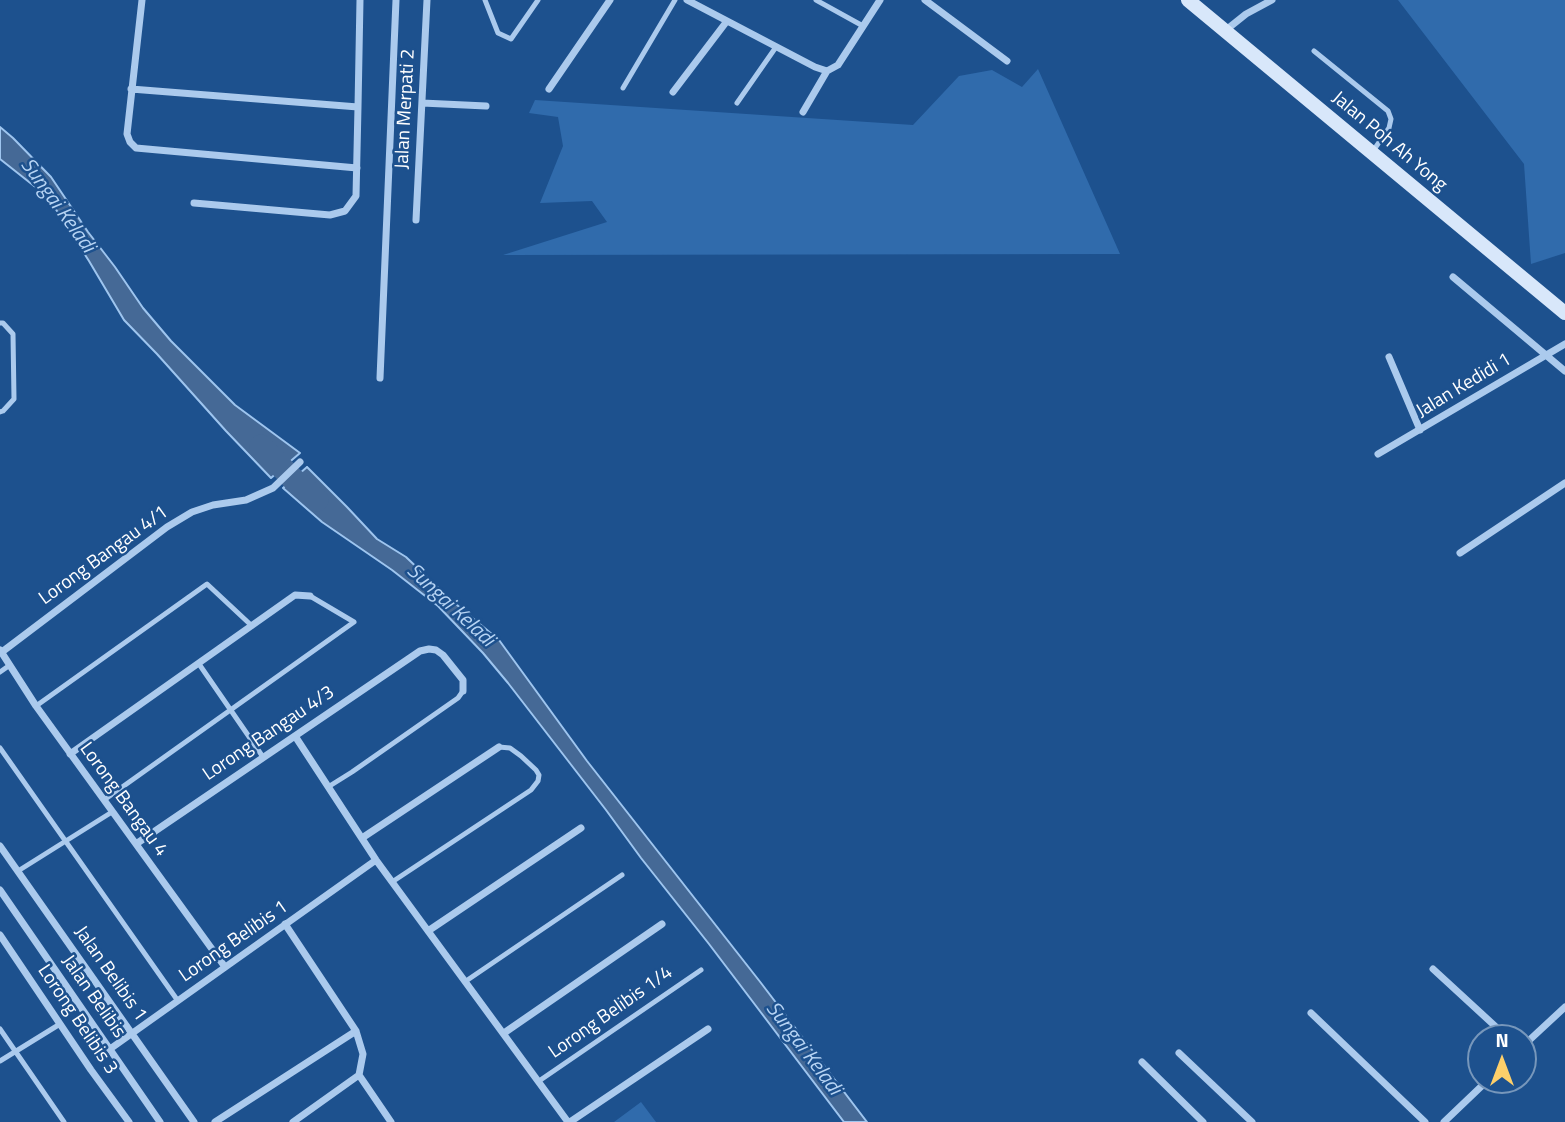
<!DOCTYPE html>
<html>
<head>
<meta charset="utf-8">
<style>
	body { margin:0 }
	#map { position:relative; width:1565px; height:1122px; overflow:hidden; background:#1d518e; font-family:"Titillium Web",sans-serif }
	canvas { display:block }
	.north { position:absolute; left:1467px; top:1024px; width:70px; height:70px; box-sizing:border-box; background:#1d518e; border:2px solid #7797bb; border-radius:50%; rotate:0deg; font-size:19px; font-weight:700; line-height:28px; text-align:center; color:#fff }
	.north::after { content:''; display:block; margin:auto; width:24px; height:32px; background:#fdcf6a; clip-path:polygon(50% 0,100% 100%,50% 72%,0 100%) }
</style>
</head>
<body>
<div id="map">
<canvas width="1565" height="1122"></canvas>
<div class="north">N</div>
</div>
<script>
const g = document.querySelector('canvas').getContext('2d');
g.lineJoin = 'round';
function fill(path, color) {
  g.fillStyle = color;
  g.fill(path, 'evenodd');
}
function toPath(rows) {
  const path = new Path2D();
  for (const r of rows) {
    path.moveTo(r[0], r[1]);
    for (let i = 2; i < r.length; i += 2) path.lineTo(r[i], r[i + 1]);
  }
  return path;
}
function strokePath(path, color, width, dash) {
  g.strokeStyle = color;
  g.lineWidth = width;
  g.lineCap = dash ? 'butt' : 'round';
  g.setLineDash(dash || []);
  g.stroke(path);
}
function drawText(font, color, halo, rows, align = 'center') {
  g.font = font + ' "Titillium Web",sans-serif';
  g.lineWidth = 5;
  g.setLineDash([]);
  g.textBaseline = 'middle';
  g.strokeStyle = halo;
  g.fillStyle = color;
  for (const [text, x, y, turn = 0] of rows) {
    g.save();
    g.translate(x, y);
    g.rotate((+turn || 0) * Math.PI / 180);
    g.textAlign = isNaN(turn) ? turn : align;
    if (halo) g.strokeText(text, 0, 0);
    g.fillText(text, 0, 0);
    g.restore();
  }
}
const green = toPath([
	[1398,0,1565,0,1565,253,1531,264,1524,164],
	[1038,69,1120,254,503,255,607,222,592,201,540,203,563,146,558,117,529,113,535,100,913,125,959,76,992,70,1022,87],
	[641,1102,656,1122,614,1122]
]);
const water = toPath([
	[0,127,13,138,51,177,88,232,115,267,143,308,171,341,235,405,300,453,271,478,226,431,157,354,124,320,89,261,48,197,0,159,0,127],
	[307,467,347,507,377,539,406,557,451,600,499,640,587,761,761,983,867,1122,844,1122,709,944,641,858,606,810,508,683,483,653,438,606,392,570,322,522,283,488,307,467]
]);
const river = toPath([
	[261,446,293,479,317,500]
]);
const service = toPath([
	[485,0,498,33,511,39,538,0],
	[816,0,863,26],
	[1314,51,1388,111,1391,119,1389,128,1373,151],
	[623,88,675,0],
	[737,103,776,47],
	[0,323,3,323,13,334,14,399,3,411,0,412],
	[199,664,263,757],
	[0,672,10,665],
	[36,706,207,584,252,626],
	[0,748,178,1001],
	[328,787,352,772,458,698,463,691],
	[104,800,354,622,310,596],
	[18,871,112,812],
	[392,882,531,790,538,781,539,775,536,770,521,756,510,748,499,747],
	[466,981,622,875],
	[0,1029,64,1122],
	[0,1061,60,1024],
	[539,1081,701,970]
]);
const minor = toPath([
	[142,0,127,134,130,142,136,148,357,168],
	[687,0,815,67,827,71],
	[925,0,1007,61],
	[1226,30,1246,14,1272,0],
	[131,89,358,107,360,0],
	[549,89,610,0],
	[673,92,727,21],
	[422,103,486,106],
	[803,112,827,71,838,65,880,0],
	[194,203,330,215,345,211,356,196,358,107],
	[416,220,427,0],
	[1453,277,1565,371],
	[1389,357,1420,430],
	[380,378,396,0],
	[1378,454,1565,344],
	[1460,553,1565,483],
	[0,650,36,706,225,967],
	[2,652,167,527,192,512,213,505,246,500,273,488,300,462],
	[295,736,376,860,568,1122],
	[70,754,295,595,310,596],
	[362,838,499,747],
	[136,844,420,651,429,649,436,650,443,655,463,680,463,691],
	[0,846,194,1122],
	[0,890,160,1122],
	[285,924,356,1031,363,1054,359,1075,391,1122],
	[428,931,581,828],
	[0,935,91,1070,129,1122],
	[1433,969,1508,1038],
	[1311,1013,1425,1122],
	[504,1033,662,924],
	[1523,1046,1565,1007],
	[110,1049,376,860],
	[1179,1053,1252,1122],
	[1142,1062,1203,1122],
	[215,1122,356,1031],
	[293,1122,359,1075],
	[570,1122,708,1029],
	[1444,1122,1488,1080]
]);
const secondary = toPath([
	[1188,0,1565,313]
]);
const streetNames = [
	["Jalan Merpati 2",406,109,-87],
	["Jalan Poh Ah Yong",1389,142,40],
	["Jalan Kedidi 1",1464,386,-31],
	["Lorong Bangau 4/1",104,556,-36],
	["Lorong Bangau 4/3",269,734,-34],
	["Lorong Bangau 4",123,800,54],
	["Lorong Belibis 1",234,942,-35],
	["Jalan Belibis 1",110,974,55],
	["Jalan Belibis",93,997,55],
	["Lorong Belibis 1/4",611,1013,-35],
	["Lorong Belibis 3",77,1020,56]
];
const waterNames = [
	["Sungai Keladi",57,206,54],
	["Sungai Keladi",450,606,43],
	["Sungai Keladi",803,1049,53]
];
fill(green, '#306bac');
fill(water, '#456996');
strokePath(water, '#9ec5ef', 2);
strokePath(river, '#456996', 23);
strokePath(service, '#abcaed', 5);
strokePath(minor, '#abcaed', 7);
strokePath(secondary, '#d8e7fa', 14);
drawText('19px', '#fff', '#1d518e', streetNames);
drawText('italic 21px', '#b7d4f4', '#1d518e', waterNames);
</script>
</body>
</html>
